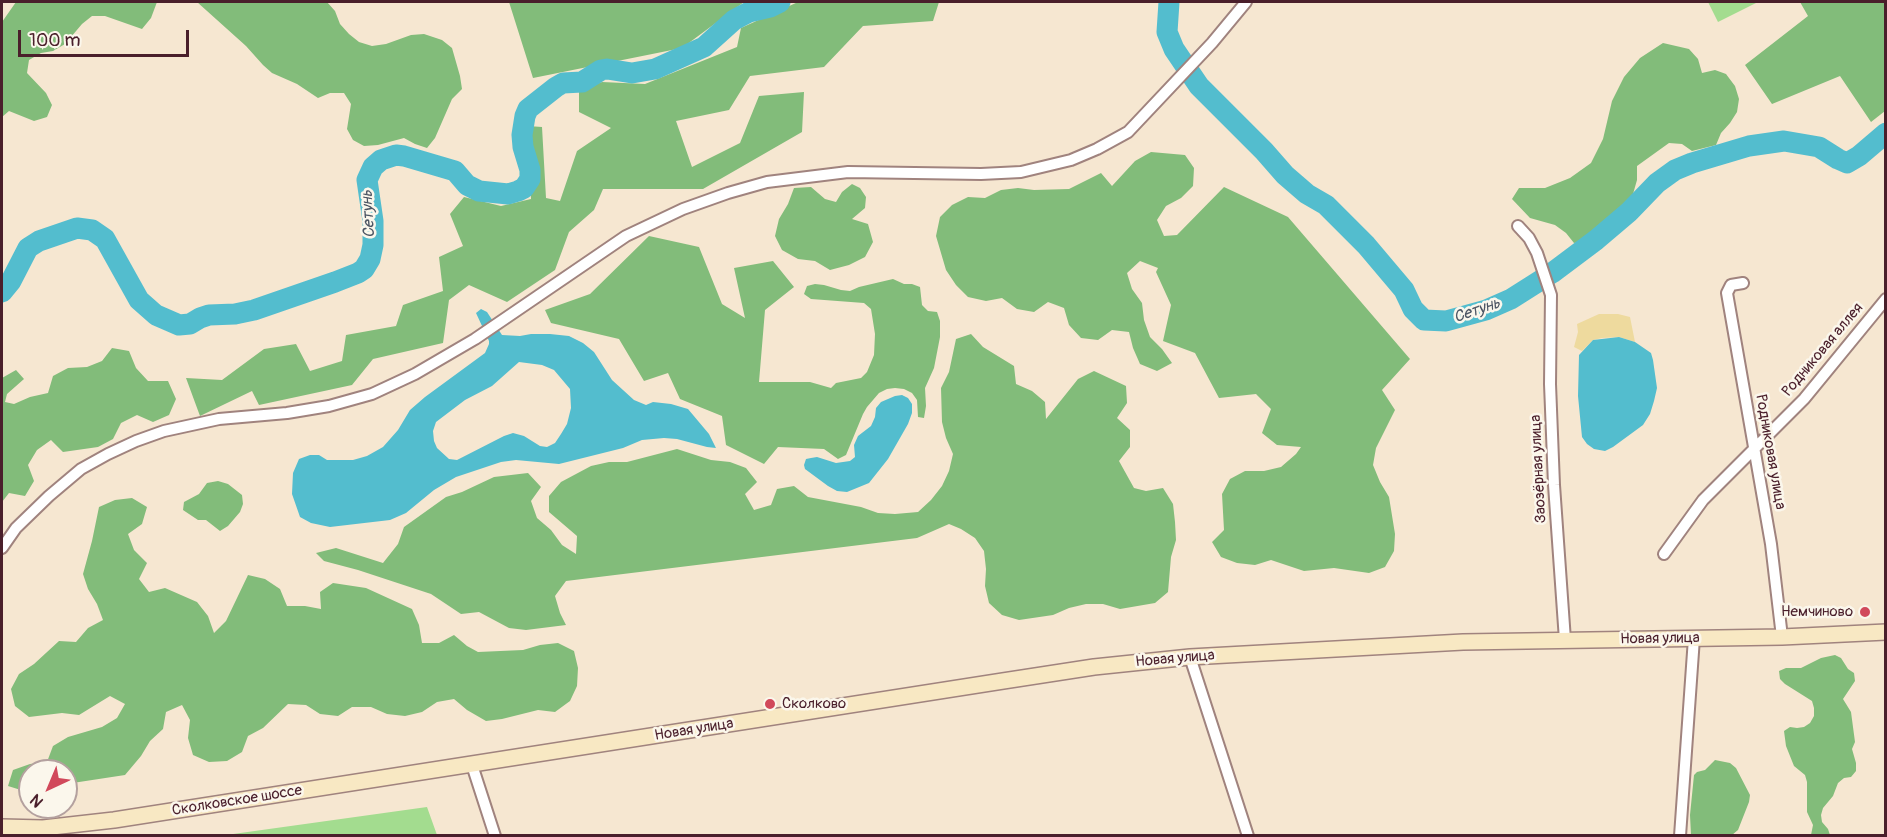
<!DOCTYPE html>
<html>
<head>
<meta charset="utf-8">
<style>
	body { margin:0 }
	#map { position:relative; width:1887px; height:837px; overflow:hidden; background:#f6e7d1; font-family:Pangolin,sans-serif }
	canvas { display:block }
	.frame { position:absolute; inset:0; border:3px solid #4a1f2b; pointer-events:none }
	.north { position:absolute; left:18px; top:759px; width:60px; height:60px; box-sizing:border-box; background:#fbf7ec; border:2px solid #b4a19f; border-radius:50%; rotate:224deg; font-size:16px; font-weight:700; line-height:24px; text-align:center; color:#4a1f2b }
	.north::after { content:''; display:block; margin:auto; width:21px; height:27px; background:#d1495b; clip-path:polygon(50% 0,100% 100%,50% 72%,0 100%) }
	.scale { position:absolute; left:18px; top:30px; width:171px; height:27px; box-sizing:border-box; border:3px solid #4a1f2b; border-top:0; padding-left:8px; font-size:18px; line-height:21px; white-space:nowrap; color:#4a1f2b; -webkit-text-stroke:4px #fbf7ec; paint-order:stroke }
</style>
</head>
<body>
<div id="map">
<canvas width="1887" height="837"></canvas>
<div class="frame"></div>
<div class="north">N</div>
<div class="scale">100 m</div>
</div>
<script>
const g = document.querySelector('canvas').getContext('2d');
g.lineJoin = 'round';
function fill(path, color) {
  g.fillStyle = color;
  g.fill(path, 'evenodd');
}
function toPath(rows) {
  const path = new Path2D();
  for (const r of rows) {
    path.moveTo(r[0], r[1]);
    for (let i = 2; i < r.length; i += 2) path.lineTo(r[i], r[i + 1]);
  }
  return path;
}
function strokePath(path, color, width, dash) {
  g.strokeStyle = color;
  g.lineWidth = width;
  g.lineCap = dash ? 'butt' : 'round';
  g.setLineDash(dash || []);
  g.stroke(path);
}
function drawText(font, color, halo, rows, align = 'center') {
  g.font = font + ' Pangolin,sans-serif';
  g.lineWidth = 5;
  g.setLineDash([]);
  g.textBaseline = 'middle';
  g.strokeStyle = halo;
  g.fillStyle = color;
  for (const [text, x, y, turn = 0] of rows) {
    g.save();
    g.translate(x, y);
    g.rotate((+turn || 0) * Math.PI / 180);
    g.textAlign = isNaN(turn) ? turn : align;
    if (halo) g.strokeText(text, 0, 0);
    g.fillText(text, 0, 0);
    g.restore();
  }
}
const green = toPath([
	[1708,2,1758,2,1718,22],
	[427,807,437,835,226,835]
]);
const forest = toPath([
	[16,2,157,2,151,18,142,29,105,16,92,16,82,24,65,44,53,51,41,53,29,60,27,73,46,93,52,105,47,117,34,121,9,111,2,117,2,22],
	[197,2,327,2,335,11,340,24,349,34,359,42,372,46,386,44,411,35,424,34,442,40,452,48,460,76,462,89,452,99,435,138,427,148,415,144,404,138,378,145,364,146,353,140,347,129,351,104,344,93,330,93,318,98,297,84,272,73,263,65,246,46],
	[509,2,744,2,682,48,533,78],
	[798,2,939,2,933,21,863,26,824,67,750,76,729,110,676,121,692,167,740,143,759,96,804,92,802,132,703,189,603,189,594,210,569,232,555,270,507,302,469,285,449,300,443,343,373,359,352,385,259,405,252,391,200,416,186,378,222,380,264,349,296,344,310,371,342,361,346,335,396,326,403,305,443,291,439,257,463,246,450,214,464,197,501,206,531,199,528,126,542,127,546,198,560,201,577,151,611,128,579,112,579,91,602,82,645,84,737,47,741,28],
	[1800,2,1885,2,1885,111,1871,122,1840,76,1772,104,1745,65,1808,16],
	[1663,43,1689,49,1698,59,1702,73,1715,70,1726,74,1735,86,1739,99,1737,112,1730,123,1721,133,1716,145,1692,151,1682,144,1669,143,1637,166,1637,180,1633,194,1625,205,1586,241,1574,243,1566,233,1555,225,1530,218,1512,199,1519,188,1545,188,1570,178,1591,163,1603,139,1612,101,1624,77,1640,58],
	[1151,152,1185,155,1194,168,1193,186,1181,198,1166,206,1157,220,1164,236,1177,235,1224,187,1288,217,1410,359,1382,390,1395,410,1376,448,1373,465,1380,482,1389,497,1395,534,1394,551,1385,567,1369,573,1334,568,1304,571,1271,560,1255,565,1237,563,1221,557,1212,542,1224,530,1222,494,1230,479,1245,471,1264,471,1281,467,1296,454,1301,447,1277,445,1262,433,1271,409,1256,394,1219,398,1195,353,1163,341,1171,305,1156,272,1158,268,1140,261,1127,273,1132,289,1142,303,1144,320,1150,337,1162,349,1172,363,1157,371,1140,364,1133,348,1129,332,1112,330,1098,340,1081,338,1069,325,1064,308,1048,302,1034,312,1017,309,1002,298,986,301,968,297,956,285,946,270,936,236,940,217,952,205,968,197,985,198,1001,190,1018,188,1034,190,1069,189,1101,173,1112,186,1135,161],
	[852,184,860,188,866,197,865,208,852,219,868,224,873,242,865,257,849,265,830,270,815,261,798,259,782,250,775,236,779,219,788,204,794,188,811,187,825,199,836,202,842,192],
	[649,236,699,247,722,304,745,318,734,268,773,261,794,287,765,310,759,382,810,382,831,388,836,383,861,378,867,372,874,355,875,334,871,309,864,303,811,299,804,294,807,286,815,284,824,285,841,290,850,291,859,287,893,279,904,284,912,284,920,287,922,305,928,311,937,312,940,321,940,337,934,368,925,388,926,406,924,418,918,417,917,400,912,393,904,389,895,388,887,389,879,393,867,407,863,414,846,455,838,459,824,449,778,447,764,464,726,445,722,416,680,399,668,373,644,381,619,339,551,323,545,310,590,294],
	[971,334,983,347,1014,366,1016,384,1032,391,1045,402,1046,419,1078,379,1094,371,1126,386,1127,403,1117,418,1130,430,1130,447,1119,461,1134,488,1146,491,1163,488,1173,504,1175,522,1176,540,1171,557,1168,592,1155,603,1120,609,1103,604,1086,604,1069,608,1053,615,1019,620,1002,615,989,603,985,586,986,569,984,551,975,538,961,529,949,524,917,538,566,581,555,596,560,613,566,625,526,630,509,628,479,612,461,614,431,594,358,570,324,561,316,553,336,548,383,563,398,544,404,527,446,497,462,492,494,477,528,473,541,487,531,501,537,518,551,530,562,545,576,554,577,536,549,512,549,496,561,482,591,466,609,462,627,462,677,449,711,460,730,462,746,468,757,482,745,494,754,510,771,505,777,489,794,486,808,497,861,507,878,513,895,514,918,512,931,500,942,486,949,471,953,454,946,438,942,422,941,388,949,372,956,339],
	[112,348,129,351,136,368,148,381,168,381,176,399,169,415,153,422,137,415,121,423,113,439,98,447,63,452,51,440,37,450,28,465,34,481,25,496,9,493,2,502,2,378,16,370,24,379,7,394,5,402,14,404,30,397,48,393,53,376,68,368,87,367,102,361],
	[218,481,228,484,242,495,243,504,240,512,228,526,220,531,206,520,198,520,183,510,184,502,199,494,207,483],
	[132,498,147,507,142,524,128,534,134,550,147,563,139,579,149,592,165,588,197,602,208,616,214,633,226,621,248,575,265,579,280,589,287,606,305,606,321,609,320,592,333,583,366,588,412,609,419,625,422,643,439,643,454,635,467,646,478,652,523,650,540,645,558,643,574,651,578,668,577,686,570,701,555,712,538,710,502,719,486,721,467,710,454,699,437,702,422,712,405,716,387,714,371,707,352,707,338,716,320,714,306,705,288,704,263,728,248,736,242,752,227,761,209,762,193,755,188,738,190,720,182,705,166,712,163,729,150,741,141,756,125,775,66,784,66,771,30,771,30,790,24,791,8,786,13,770,30,764,47,762,53,746,68,737,102,727,117,718,125,704,110,696,79,715,62,713,29,717,15,706,11,689,19,674,34,664,59,641,76,642,88,628,103,620,97,604,88,589,83,574,92,541,99,507,115,500],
	[1835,655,1841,658,1848,669,1854,673,1855,681,1843,699,1851,712,1855,742,1852,749,1856,763,1856,771,1851,777,1844,778,1838,783,1833,796,1823,808,1821,815,1822,822,1828,829,1830,835,1811,835,1813,825,1807,812,1807,782,1805,775,1794,766,1786,746,1784,731,1790,727,1797,728,1804,727,1810,723,1814,716,1814,708,1812,701,1785,684,1780,679,1779,671,1786,668,1801,668,1821,658],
	[1715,760,1730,763,1736,768,1750,795,1749,802,1738,830,1732,835,1691,835,1690,815,1694,775,1697,772,1705,770]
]);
const sand = toPath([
	[1599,314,1618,314,1630,317,1635,342,1619,337,1602,338,1593,340,1582,351,1574,347,1578,332,1577,324]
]);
const water = toPath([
	[481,309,487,312,502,335,520,336,531,334,550,334,569,336,583,343,594,352,612,380,634,400,646,405,653,402,671,404,688,409,709,434,716,448,707,447,677,439,664,438,642,440,623,448,559,464,516,460,501,462,456,477,434,490,406,513,390,520,330,527,311,523,300,517,292,494,293,473,299,459,310,455,319,455,327,460,353,460,367,456,383,447,398,430,410,410,425,397,485,353,489,344,489,341,476,313],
	[519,362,542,365,554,370,570,389,571,408,567,424,561,434,555,443,547,447,540,446,524,436,513,433,504,436,457,460,449,459,437,448,434,441,433,431,436,422,465,400,492,386],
	[1619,337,1635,342,1651,353,1653,360,1657,388,1654,401,1650,414,1643,425,1613,447,1605,451,1594,449,1587,444,1582,437,1578,396,1579,355,1593,340],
	[902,395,908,398,912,404,912,413,908,424,888,459,869,483,847,492,837,491,828,486,805,469,804,465,806,459,811,458,817,457,836,463,850,461,855,457,854,445,858,436,871,426,875,417,876,408,881,402,895,396]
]);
const river = toPath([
	[1169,2,1167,32,1174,49,1199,86,1264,151,1285,175,1307,194,1326,205,1366,245,1404,290,1413,309,1424,320,1446,321,1486,310,1511,299,1552,273,1596,240,1629,212,1657,183,1675,170,1692,163,1749,146,1784,141,1819,147,1838,159,1847,163,1859,156,1886,133],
	[2,292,11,281,28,248,39,241,77,228,92,230,105,239,139,300,156,315,179,325,190,324,200,318,209,315,235,314,254,310,335,282,358,273,364,269,370,259,373,245,373,221,367,180,373,167,381,160,396,155,404,156,455,171,467,185,479,191,508,194,518,191,524,188,530,179,530,170,523,147,522,135,525,116,528,109,556,87,563,83,582,82,601,70,607,69,632,73,655,69,704,47,734,20,749,12,770,7,780,2]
]);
const street = toPath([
	[1518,226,1529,238,1537,253,1551,295,1550,384,1554,485,1565,640],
	[1743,283,1731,285,1727,293,1771,544,1782,637],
	[2,548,16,528,49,496,81,469,108,454,136,441,164,431,219,419,287,413,329,406,372,394,415,374,475,339,626,236,683,209,728,193,767,182,848,172,981,174,1021,172,1071,160,1097,149,1128,132,1212,43,1246,2],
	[1664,554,1703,500,1804,399,1886,299],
	[1190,657,1248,836],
	[472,765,495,836],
	[1680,836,1694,638]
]);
const secondary = toPath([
	[2,827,43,828,114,820,1003,681,1094,667,1190,657,1463,642,1782,637,1886,632]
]);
const markers = [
	[1865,612,6,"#d1495b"],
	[770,704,6,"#d1495b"]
];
const streetNames = [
	["Родниковая аллея",1823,350,-50],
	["Родниковая улица",1770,452,80],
	["Заозёрная улица",1539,469,-93],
	["Новая улица",1660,639,-1],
	["Новая улица",1175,659,-5],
	["Новая улица",694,730,-9],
	["Сколковское шоссе",237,801,-9]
];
const poiNames = [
	["Немчиново",1853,612],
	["Сколково",782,704,"left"]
];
const waterNames = [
	["Сетунь",369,214,-93],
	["Сетунь",1477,311,-19]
];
fill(green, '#a3dc8f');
fill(forest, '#82bc7a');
fill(sand, '#eeda9e');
fill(water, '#53bdce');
strokePath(river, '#53bdce', 21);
strokePath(street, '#a0837e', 14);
strokePath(secondary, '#a0837e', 18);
strokePath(street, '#fff', 10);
strokePath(secondary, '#f8e8c3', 15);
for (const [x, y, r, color] of markers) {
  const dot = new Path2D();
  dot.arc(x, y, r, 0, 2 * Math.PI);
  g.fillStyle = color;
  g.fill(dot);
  strokePath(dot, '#fbf7ec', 2);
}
drawText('15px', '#4a1f2b', '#fbf7ec', streetNames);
drawText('15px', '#4a1f2b', '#fbf7ec', poiNames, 'right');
drawText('italic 16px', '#4d5664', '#fbf7ec', waterNames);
</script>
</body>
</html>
